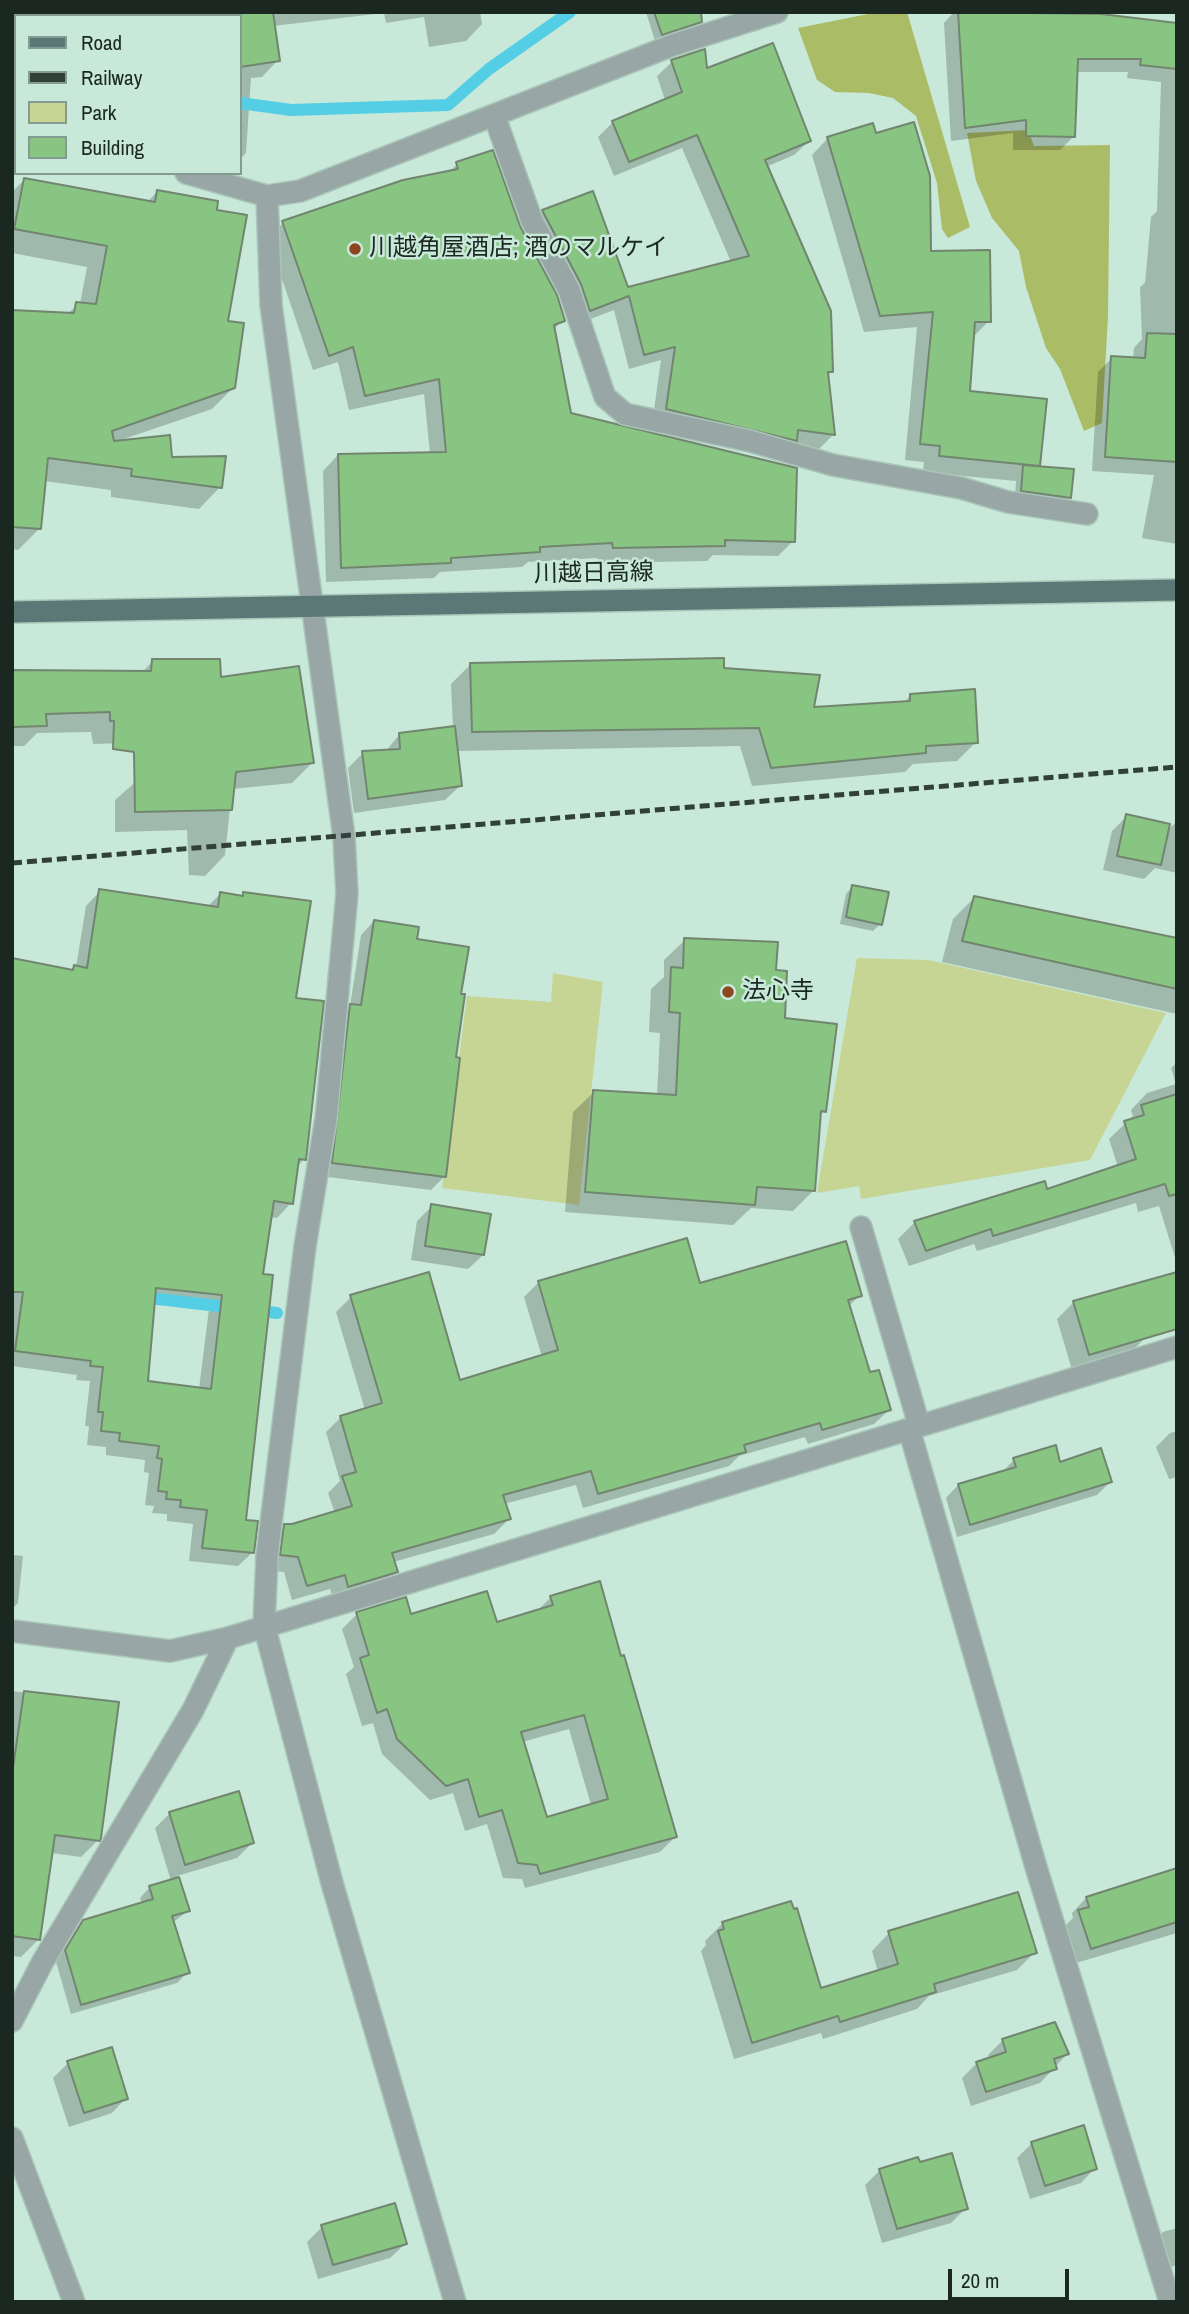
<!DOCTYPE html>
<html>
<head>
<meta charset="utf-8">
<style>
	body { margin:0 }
	#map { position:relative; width:1189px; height:2314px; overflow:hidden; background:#c8e8d9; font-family:"Archivo Narrow",sans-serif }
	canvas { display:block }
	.frame { position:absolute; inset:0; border:14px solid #1b2822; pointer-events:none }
	.legend { position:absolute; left:14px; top:14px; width:228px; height:161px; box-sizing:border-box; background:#c8e8d9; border:2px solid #839b90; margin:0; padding:9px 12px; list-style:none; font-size:21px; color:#1b2822 }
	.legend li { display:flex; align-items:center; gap:14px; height:35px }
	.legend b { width:35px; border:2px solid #839b90 }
	.scale { position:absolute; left:948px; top:2269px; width:121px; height:32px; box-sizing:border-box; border:4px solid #1b2822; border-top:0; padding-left:9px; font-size:21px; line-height:24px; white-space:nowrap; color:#1b2822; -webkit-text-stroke:5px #c8e8d9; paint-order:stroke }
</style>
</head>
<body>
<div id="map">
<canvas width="1189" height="2314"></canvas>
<div class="frame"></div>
<ul class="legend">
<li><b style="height:9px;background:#5c7876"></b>Road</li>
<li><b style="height:9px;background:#31413a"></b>Railway</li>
<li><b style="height:19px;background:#c6d593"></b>Park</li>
<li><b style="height:19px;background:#89c582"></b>Building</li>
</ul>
<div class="scale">20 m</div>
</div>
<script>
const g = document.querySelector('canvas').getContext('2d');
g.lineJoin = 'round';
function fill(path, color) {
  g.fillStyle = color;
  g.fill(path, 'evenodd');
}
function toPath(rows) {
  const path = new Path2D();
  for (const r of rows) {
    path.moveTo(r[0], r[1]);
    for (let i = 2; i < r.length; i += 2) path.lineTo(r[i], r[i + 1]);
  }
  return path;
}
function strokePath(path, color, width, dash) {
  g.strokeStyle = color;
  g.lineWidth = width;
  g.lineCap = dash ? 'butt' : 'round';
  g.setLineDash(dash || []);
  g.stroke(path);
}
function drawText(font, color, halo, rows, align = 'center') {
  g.font = font + ' "Archivo Narrow","Noto Sans JP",sans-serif';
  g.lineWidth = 5;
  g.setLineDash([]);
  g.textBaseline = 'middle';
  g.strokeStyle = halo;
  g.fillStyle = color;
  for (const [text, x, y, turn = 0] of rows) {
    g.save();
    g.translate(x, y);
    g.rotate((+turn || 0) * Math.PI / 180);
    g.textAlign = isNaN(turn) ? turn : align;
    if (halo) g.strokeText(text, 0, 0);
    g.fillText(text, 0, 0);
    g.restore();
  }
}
const green = toPath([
	[857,958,928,960,1166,1013,1090,1160,861,1199,859,1186,817,1193],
	[553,973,603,982,579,1205,442,1188,467,996,551,1002]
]);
const forest = toPath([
	[878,12,907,12,970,227,948,238,942,229,937,183,916,116,893,98,869,93,835,92,817,80,798,28],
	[1028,130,1034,146,1110,145,1108,316,1102,423,1084,431,1060,369,1046,348,1026,287,1019,251,992,218,976,181,967,133]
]);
const shadow = toPath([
	[109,12,480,12,482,24,466,41,429,47,424,17,386,23,384,13,273,26,278,60,262,77,251,78,246,153,240,159,240,16,109,16],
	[646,12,699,12,700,21,693,29,655,41],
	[954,12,1012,12,1012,16,1177,23,1177,544,1142,538,1154,475,1092,471,1098,372,1112,358,1133,359,1134,348,1142,339,1140,287,1145,283,1151,217,1157,211,1161,82,1127,78,1128,72,1076,72,1073,137,1060,150,1013,150,1013,133,951,141,944,23],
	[672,62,706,70,809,141,794,155,766,167,831,371,827,375,833,435,819,449,652,424,661,360,629,369,614,310,575,325,528,226,543,211,627,289,731,262,682,148,614,176,598,137,613,122,665,100,657,76],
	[828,138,989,321,972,338,968,393,1038,465,1036,467,1069,497,1062,505,1015,497,1016,481,923,472,924,462,905,460,917,327,864,332,812,155],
	[457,164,518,226,563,320,553,330,570,414,793,541,778,556,713,555,707,561,598,563,597,558,528,562,522,567,440,572,434,578,326,582,323,471,338,455,430,454,424,394,349,410,338,362,313,370,268,238,283,223,448,173],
	[24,180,147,202,157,192,215,211,234,387,212,409,121,440,170,458,220,487,199,509,111,497,111,490,44,481,40,528,18,550,12,549,12,312,65,315,80,304,87,267,12,253,12,192],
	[153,661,219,679,313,762,292,783,232,789,225,855,205,876,189,875,187,830,115,832,115,800,182,741,93,744,91,732,37,733,24,746,12,746,12,672,141,673],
	[470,665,722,670,812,708,903,703,911,695,976,742,957,761,913,764,905,772,752,786,740,746,456,751,460,786,445,800,354,813,348,768,363,753,385,752,399,735,453,728,451,684],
	[1127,816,1167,831,1177,821,1177,873,1155,868,1144,879,1103,870,1112,831],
	[853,886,880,924,873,931,840,924,846,894],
	[100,891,207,907,220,894,241,897,244,893,294,1000,304,1159,296,1168,291,1203,277,1218,270,1217,261,1276,244,1521,253,1552,238,1566,189,1561,193,1524,167,1521,167,1514,152,1513,154,1506,145,1505,149,1473,144,1472,145,1460,106,1455,106,1447,87,1445,89,1426,85,1426,90,1381,76,1380,77,1375,12,1366,12,960,71,971,76,967,86,906],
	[153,1303,209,1309,199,1389,146,1383],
	[974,898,1177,939,1177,1014,942,962,953,919],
	[374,921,415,940,459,995,444,1177,431,1190,320,1176,337,1019,350,1006,361,935],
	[685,940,774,972,783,1020,824,1111,819,1116,814,1190,793,1211,751,1208,733,1225,565,1212,573,1112,594,1092,657,1096,660,1033,649,1032,651,989,664,977,664,960],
	[1177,1062,1177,1264,1159,1206,1138,1212,1136,1203,977,1251,974,1244,909,1266,898,1239,915,1222,1046,1191,1118,1167,1109,1139,1133,1116,1131,1110,1147,1093,1176,1084,1171,1068],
	[432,1206,483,1255,468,1269,411,1260,417,1221],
	[539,1282,699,1286,860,1295,848,1307,869,1375,889,1410,874,1424,808,1444,805,1437,739,1456,729,1466,583,1508,576,1485,504,1504,509,1519,494,1534,393,1562,396,1572,381,1587,334,1601,330,1589,292,1600,284,1572,266,1570,270,1540,285,1525,335,1513,328,1493,340,1481,326,1432,341,1417,365,1410,336,1312,351,1297,459,1382,542,1357,524,1297],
	[1074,1302,1146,1337,1129,1354,1072,1370,1057,1319],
	[1177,1431,1177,1477,1169,1479,1156,1447,1170,1433],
	[1014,1460,1059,1464,1110,1482,1097,1495,957,1537,946,1498,958,1485,1001,1473],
	[12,1555,23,1556,18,1603,12,1609],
	[551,1597,675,1837,660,1852,525,1888,522,1879,503,1878,487,1824,465,1831,453,1793,430,1800,382,1754,373,1723,362,1726,346,1674,354,1667,342,1629,357,1614,495,1625,536,1612],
	[569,1729,591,1805,546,1819,522,1742],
	[12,1691,117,1704,98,1840,81,1857,51,1853,39,1939,21,1957,12,1956],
	[170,1813,252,1843,237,1858,177,1876,188,1911,172,1923,188,1972,177,1983,71,2014,56,1962,73,1933,84,1922,142,1904,140,1898,150,1887,171,1881,155,1828],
	[1177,1871,1177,1933,1076,1963,1064,1927,1073,1918,1072,1913,1086,1898],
	[723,1923,820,1990,878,1972,872,1951,889,1933,1035,1952,1017,1970,929,1996,917,2009,823,2039,821,2033,734,2059,701,1951,706,1945,705,1941],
	[1003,2040,1067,2054,1040,2083,971,2106,962,2078,977,2063,990,2059,988,2055],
	[68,2063,126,2098,112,2113,69,2127,53,2078],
	[1032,2143,1095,2168,1081,2183,1030,2199,1017,2158],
	[880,2170,966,2208,951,2223,882,2243,865,2185],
	[322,2227,405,2244,390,2258,318,2279,307,2242],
	[1177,2228,1177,2265,1157,2271,1149,2246,1163,2232]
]);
const stream = toPath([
	[12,83,16,83],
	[240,103,291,110,448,105,489,69,570,12],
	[141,1297,235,1308],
	[253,1310,277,1313]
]);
const building = toPath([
	[240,12,273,12,280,61,240,67,240,12],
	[654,12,701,12,702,22,662,35,654,12],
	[958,12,1101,14,1177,23,1177,69,1140,65,1141,59,1078,59,1075,137,1026,136,1026,120,965,128,958,12],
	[773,43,811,141,765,160,831,311,833,372,828,372,835,435,798,430,797,441,666,409,675,347,644,355,629,296,590,311,581,284,542,210,593,191,628,287,749,256,697,135,629,162,612,121,682,92,671,60,705,49,707,68,773,43],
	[914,122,930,176,931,251,990,250,991,322,975,322,970,391,1047,399,1040,466,939,456,940,446,920,444,933,312,880,316,827,137,873,123,876,133,914,122],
	[493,150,520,226,557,295,565,321,554,325,571,413,797,468,795,542,725,540,725,546,613,548,612,543,540,547,540,552,451,558,451,563,341,568,338,454,446,452,439,379,365,396,353,347,329,356,282,221,403,180,458,169,456,162,493,150],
	[24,178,155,202,157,190,218,201,217,210,247,215,228,321,244,323,235,388,112,431,114,441,170,435,172,457,226,456,222,488,131,476,132,469,48,458,41,529,12,527,12,310,74,313,76,302,96,304,107,246,14,229,24,178],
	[1147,333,1177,334,1177,462,1105,457,1111,356,1145,358,1147,333],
	[1023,465,1074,469,1071,498,1021,491,1023,465],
	[724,658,724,668,820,675,814,707,910,701,910,694,975,689,978,743,926,746,926,753,771,768,759,728,472,732,470,663,724,658],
	[152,659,220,659,221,677,299,666,314,763,236,772,232,810,135,812,134,752,113,749,114,721,110,721,110,712,46,714,47,726,12,727,12,670,151,671,152,659],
	[455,726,462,786,368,799,362,751,400,749,399,733,455,726],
	[1126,814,1170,824,1161,865,1117,856,1126,814],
	[852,885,889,892,882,925,846,917,852,885],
	[99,889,218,907,220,892,243,896,243,892,311,901,296,998,324,1001,306,1160,299,1159,293,1204,274,1201,263,1274,273,1275,246,1520,258,1521,254,1553,202,1548,207,1510,180,1507,181,1500,166,1499,167,1492,158,1491,162,1459,157,1458,159,1446,119,1441,120,1433,101,1431,103,1412,98,1412,103,1367,90,1366,91,1361,15,1351,23,1292,12,1292,12,958,73,970,74,965,87,968,99,889],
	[156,1288,222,1295,211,1389,148,1381,156,1288],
	[974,896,1177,938,1177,989,962,941,974,896],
	[374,920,419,927,417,939,469,947,461,994,465,994,456,1057,460,1058,446,1177,332,1163,350,1004,361,1005,374,920],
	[684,938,778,942,776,970,787,971,785,1018,837,1024,826,1112,821,1111,815,1191,757,1187,755,1205,585,1192,593,1090,676,1095,680,1013,669,1012,671,967,683,968,684,938],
	[1177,1094,1177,1194,1169,1196,1165,1184,993,1236,991,1229,926,1251,914,1221,1045,1181,1047,1189,1136,1159,1124,1121,1144,1115,1141,1105,1177,1094],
	[431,1204,491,1214,484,1255,425,1246,431,1204],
	[687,1238,700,1283,846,1241,862,1296,848,1300,870,1372,879,1370,891,1410,822,1430,820,1423,744,1445,746,1452,598,1494,591,1471,503,1495,511,1519,392,1553,398,1572,348,1587,345,1575,307,1586,298,1557,280,1555,284,1524,292,1524,352,1506,342,1476,356,1472,340,1416,382,1403,350,1295,429,1272,460,1380,558,1350,538,1281,687,1238],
	[1177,1272,1177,1329,1089,1355,1073,1301,1177,1272],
	[1056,1445,1060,1462,1101,1448,1112,1482,970,1525,958,1484,1016,1467,1013,1458,1056,1445],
	[600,1581,621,1656,624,1655,677,1837,540,1874,537,1865,518,1863,502,1810,479,1817,468,1779,446,1786,397,1739,387,1709,377,1713,360,1658,369,1655,356,1612,406,1597,411,1614,487,1591,497,1622,553,1605,550,1596,600,1581],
	[584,1715,608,1799,547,1817,521,1732,584,1715],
	[24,1691,119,1702,101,1838,100,1841,55,1835,40,1940,12,1936,12,1775,24,1691],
	[239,1791,254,1843,185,1865,169,1812,239,1791],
	[1177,1868,1177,1922,1091,1949,1078,1910,1089,1907,1086,1897,1177,1868],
	[179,1877,190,1911,172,1916,190,1973,81,2005,65,1950,83,1920,153,1899,149,1886,179,1877],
	[1018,1892,1037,1953,934,1984,936,1992,840,2022,838,2016,752,2043,718,1931,724,1929,722,1922,791,1901,794,1909,797,1908,821,1988,898,1964,888,1931,1018,1892],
	[1055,2022,1069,2054,1054,2059,1057,2069,986,2092,976,2062,1006,2052,1002,2039,1055,2022],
	[112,2047,128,2099,84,2113,67,2061,112,2047],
	[1084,2125,1097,2169,1045,2186,1031,2142,1084,2125],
	[952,2153,968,2209,897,2229,879,2169,918,2157,920,2162,952,2153],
	[395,2203,407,2244,333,2265,321,2225,395,2203]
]);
const minor = toPath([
	[494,115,532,221,569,290,605,397,625,414,750,441,833,465,961,488,1008,502,1087,514],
	[12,135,16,135],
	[186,173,267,196,300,191,673,45,777,12],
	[267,196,271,305,344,837,347,894,326,1119,305,1246,267,1556,264,1625,332,1883,455,2302],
	[861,1227,919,1425],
	[909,1429,1036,1867,1170,2302],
	[12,1631,170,1651,228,1638,1177,1347],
	[12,2021,42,1963,193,1710,228,1638],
	[12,2138,74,2302]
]);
const major = toPath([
	[12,612,1177,590]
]);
const rail = toPath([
	[12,863,1177,767]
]);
const markers = [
	[355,249,7,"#8c471e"],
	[728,992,7,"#8c471e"]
];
const poiNames = [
	["川越角屋酒店; 酒のマルケイ",369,249],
	["法心寺",742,992]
];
const streetNames = [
	["川越日高線",594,574,-1]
];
fill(green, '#c6d593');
fill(forest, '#abbc67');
fill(shadow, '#0003');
strokePath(stream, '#54cee5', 12);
fill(building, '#89c582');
strokePath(building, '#71856f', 2);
strokePath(minor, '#a9c5b8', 24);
strokePath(major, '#a9c5b8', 24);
strokePath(minor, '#98a7a6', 21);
strokePath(major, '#5c7876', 21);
strokePath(rail, '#31413a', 5, [10, 5]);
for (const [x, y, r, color] of markers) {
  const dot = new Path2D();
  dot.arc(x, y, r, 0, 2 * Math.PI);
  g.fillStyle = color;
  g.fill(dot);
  strokePath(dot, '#c8e8d9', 2.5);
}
drawText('24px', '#1b2822', '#c8e8d9', poiNames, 'left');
drawText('24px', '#1b2822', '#c8e8d9', streetNames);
</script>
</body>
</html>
